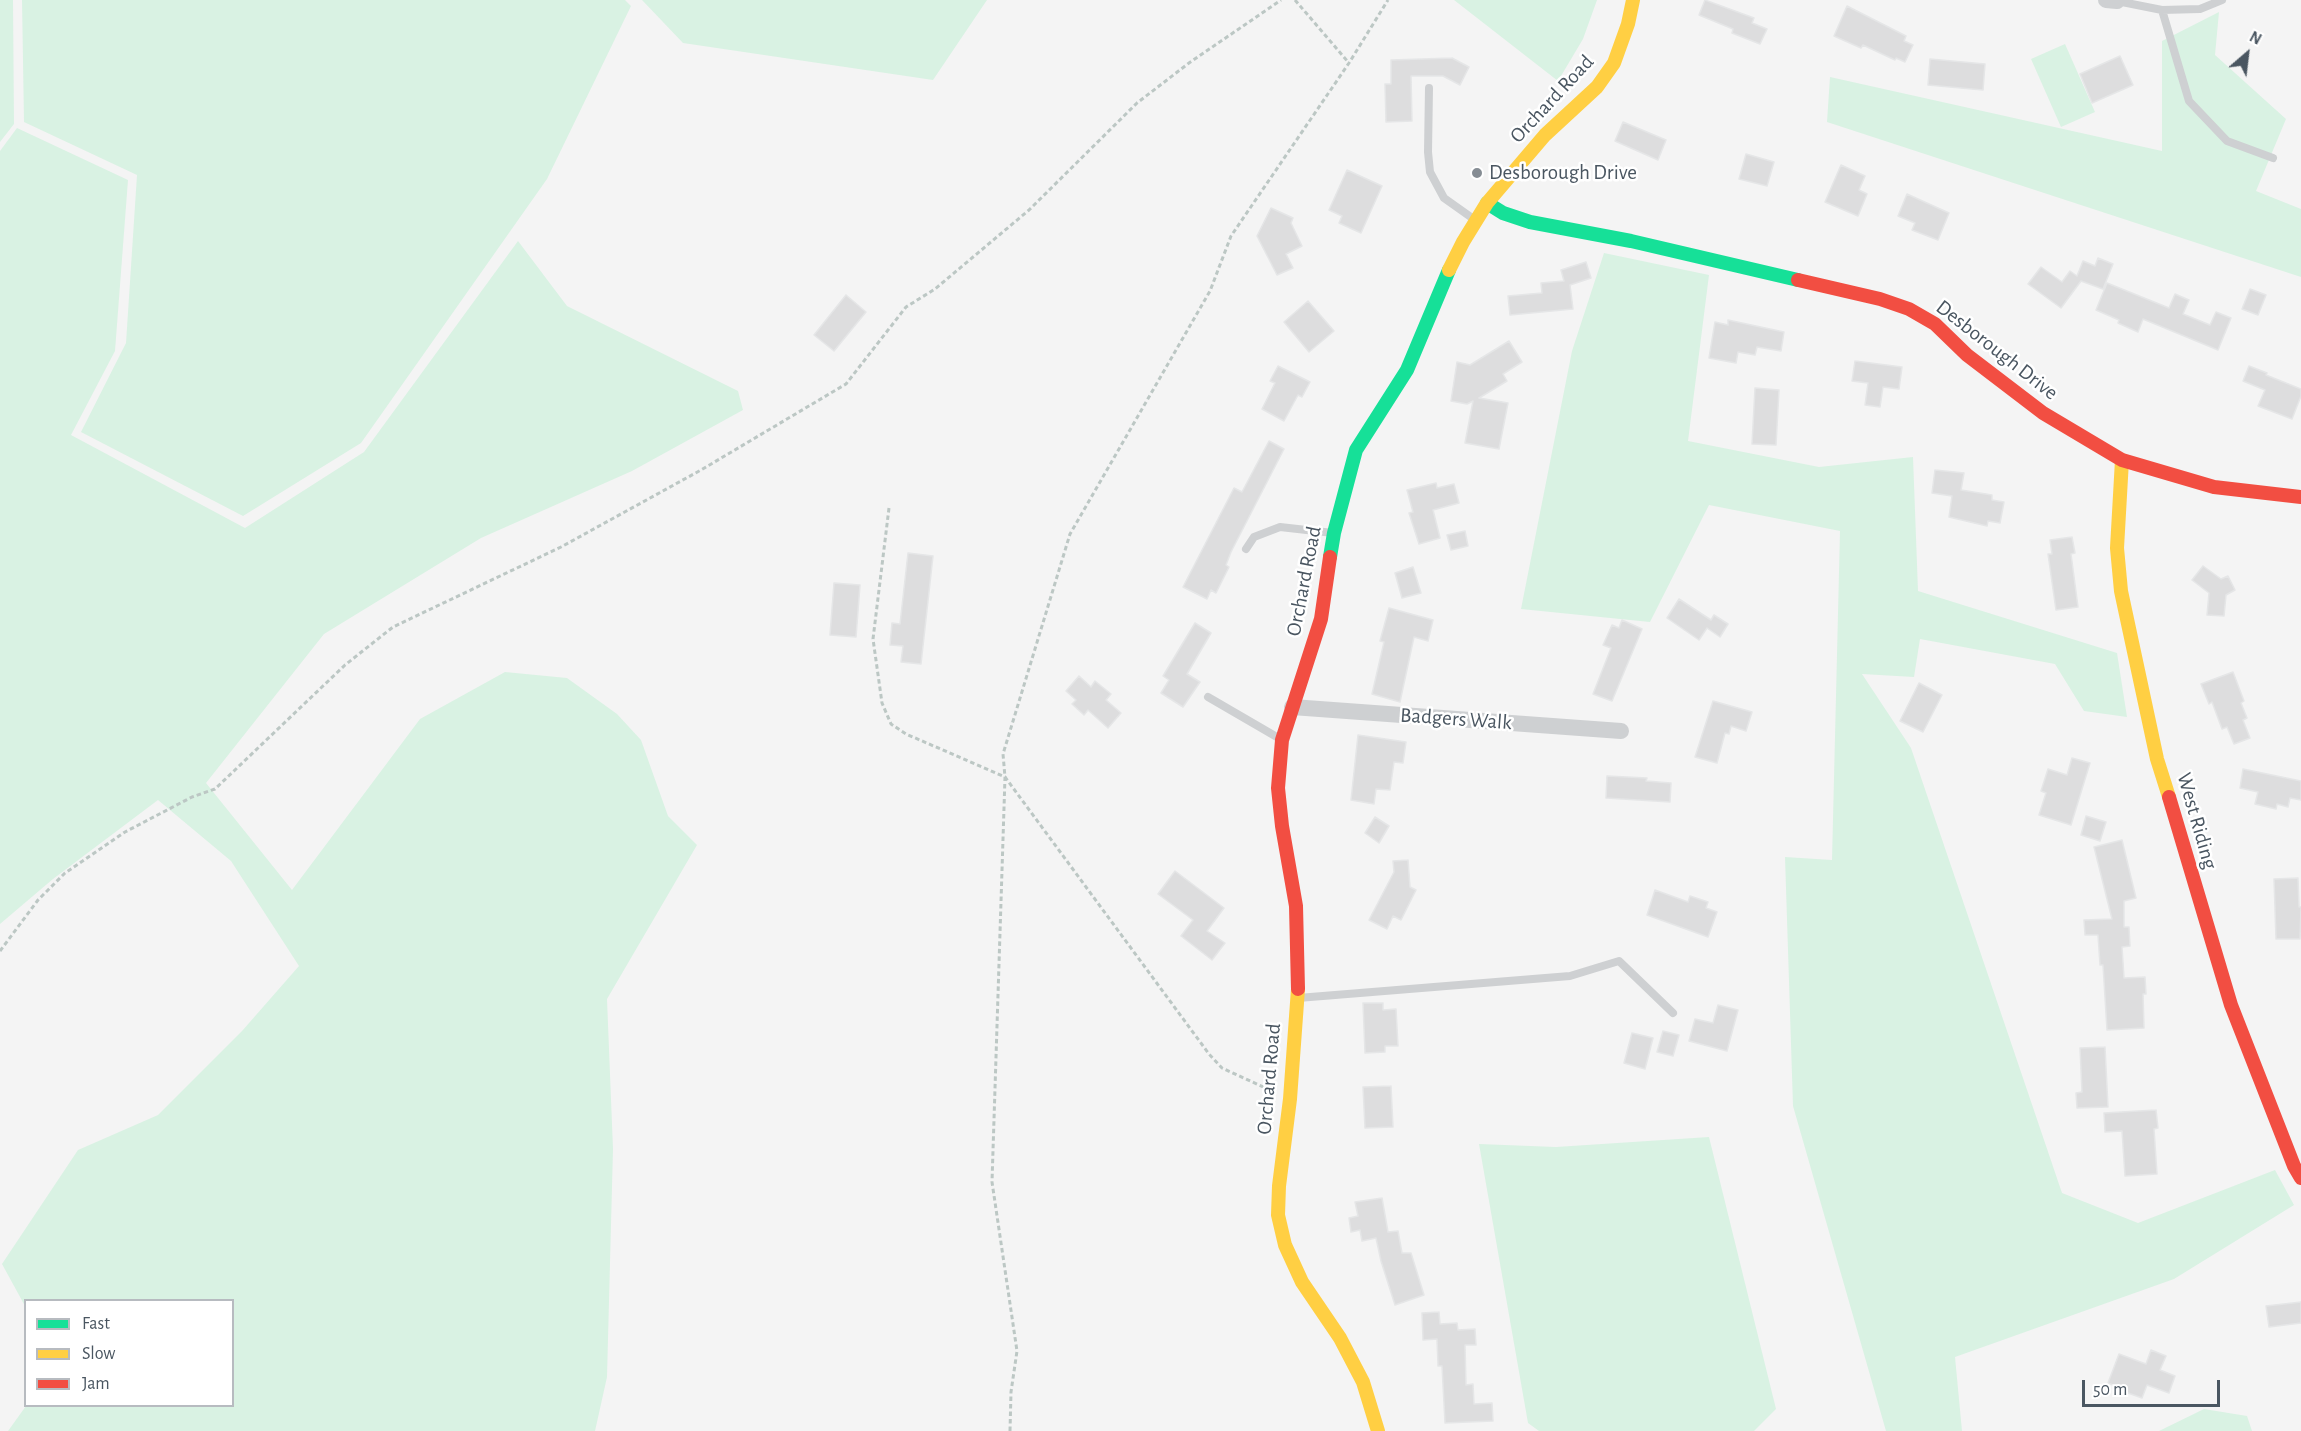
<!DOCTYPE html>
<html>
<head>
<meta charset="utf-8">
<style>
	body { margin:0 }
	#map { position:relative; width:2301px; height:1431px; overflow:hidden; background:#f4f4f4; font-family:"Alegreya Sans",sans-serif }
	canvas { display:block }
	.legend { position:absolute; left:24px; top:1299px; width:210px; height:108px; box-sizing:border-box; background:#fff; border:2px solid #b7bbc0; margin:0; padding:8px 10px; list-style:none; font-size:18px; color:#4a5661 }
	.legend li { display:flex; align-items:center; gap:12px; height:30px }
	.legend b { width:30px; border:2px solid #b7bbc0 }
	.north { position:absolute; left:2217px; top:24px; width:60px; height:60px; -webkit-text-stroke:4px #fff; paint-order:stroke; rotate:28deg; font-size:16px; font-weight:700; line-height:24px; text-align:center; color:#4a5661 }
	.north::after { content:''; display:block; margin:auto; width:21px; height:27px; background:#4a5661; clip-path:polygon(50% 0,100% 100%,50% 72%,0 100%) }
	.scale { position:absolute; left:2082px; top:1380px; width:138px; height:27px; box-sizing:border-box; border:3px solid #4a5661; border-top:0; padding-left:8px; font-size:18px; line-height:21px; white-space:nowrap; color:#4a5661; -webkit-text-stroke:4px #fff; paint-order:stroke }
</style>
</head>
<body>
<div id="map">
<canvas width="2301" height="1431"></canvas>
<ul class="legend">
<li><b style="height:8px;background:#16e098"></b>Fast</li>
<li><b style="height:8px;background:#ffcf43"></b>Slow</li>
<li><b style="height:8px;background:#f24e42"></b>Jam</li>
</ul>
<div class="north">N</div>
<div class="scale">50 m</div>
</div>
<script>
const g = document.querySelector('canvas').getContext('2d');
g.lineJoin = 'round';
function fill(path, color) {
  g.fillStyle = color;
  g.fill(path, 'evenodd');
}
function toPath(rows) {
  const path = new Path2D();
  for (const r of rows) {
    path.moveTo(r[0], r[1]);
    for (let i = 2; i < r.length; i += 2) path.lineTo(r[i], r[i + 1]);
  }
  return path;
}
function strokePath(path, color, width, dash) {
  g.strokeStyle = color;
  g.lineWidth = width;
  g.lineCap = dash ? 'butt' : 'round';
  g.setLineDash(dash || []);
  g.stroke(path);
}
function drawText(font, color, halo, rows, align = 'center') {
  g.font = font + ' "Alegreya Sans",sans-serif';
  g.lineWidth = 5;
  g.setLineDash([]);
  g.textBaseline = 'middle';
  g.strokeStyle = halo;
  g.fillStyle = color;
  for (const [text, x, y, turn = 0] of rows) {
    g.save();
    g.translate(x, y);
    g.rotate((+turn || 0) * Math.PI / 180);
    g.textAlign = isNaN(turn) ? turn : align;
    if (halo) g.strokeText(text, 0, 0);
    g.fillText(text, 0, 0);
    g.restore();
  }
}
const green = toPath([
	[0,0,13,0,14,124,0,142],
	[22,0,625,0,631,6,547,179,361,443,243,516,81,432,126,343,137,175,24,122],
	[642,0,987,0,933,80,683,43],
	[1454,0,1597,0,1583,39,1558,81],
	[2219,12,2215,55,2286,119,2256,191,2301,209,2301,277,1827,122,1830,77,2162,151,2162,41],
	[2065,44,2095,112,2061,127,2031,59],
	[17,128,128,180,115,351,71,435,245,528,364,452,518,241,567,306,738,391,743,410,632,471,481,538,324,634,206,783,292,890,420,719,505,672,567,678,617,714,641,740,668,816,697,845,607,999,613,1149,607,1377,595,1431,8,1431,26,1406,232,1406,232,1300,26,1300,25,1306,2,1264,78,1150,158,1115,242,1031,299,966,231,861,158,800,53,879,0,924,0,151],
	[1604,253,1709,275,1688,441,1819,467,1913,457,1918,591,2117,653,2127,717,2084,711,2055,664,1920,639,1914,677,1862,674,1911,748,2062,1193,2138,1223,2275,1170,2294,1205,2174,1279,1955,1357,1962,1431,1886,1431,1793,1106,1785,857,1832,860,1840,531,1709,505,1650,622,1521,609,1572,351],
	[1709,1137,1776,1409,1754,1431,1539,1431,1528,1423,1479,1144,1556,1147],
	[2204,1409,2247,1416,2252,1431,2159,1431]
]);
const building = toPath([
	[1705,0,1754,18,1752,23,1767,29,1760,44,1732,33,1733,29,1699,15,1705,0],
	[1847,6,1906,36,1904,41,1913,45,1905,62,1896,58,1895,60,1863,45,1861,48,1834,36,1847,6],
	[2120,56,2133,85,2092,103,2080,74,2120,56],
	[1452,58,1469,67,1460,85,1443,76,1411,76,1412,121,1386,122,1385,84,1391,84,1391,60,1452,58],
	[1930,59,1985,64,1983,90,1928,85,1930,59],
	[1623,122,1666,140,1658,160,1615,141,1623,122],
	[1746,154,1774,162,1767,186,1739,179,1746,154],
	[1841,165,1865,176,1859,190,1867,194,1858,216,1825,202,1841,165],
	[1347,170,1382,186,1361,233,1339,223,1342,216,1329,210,1347,170],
	[1907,194,1949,213,1938,240,1912,230,1915,223,1898,216,1907,194],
	[1271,208,1293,218,1291,223,1302,246,1286,254,1293,268,1277,275,1257,236,1271,208],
	[2098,258,2113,264,2103,289,2081,281,2061,308,2028,284,2041,267,2062,282,2070,271,2077,276,2083,261,2095,266,2098,258],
	[1586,262,1591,278,1570,285,1573,309,1510,315,1508,296,1542,293,1541,283,1564,281,1561,270,1586,262],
	[2107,283,2169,308,2175,294,2189,300,2183,314,2210,325,2216,312,2231,318,2218,350,2143,319,2138,332,2118,323,2119,320,2096,310,2107,283],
	[2250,289,2266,295,2258,315,2242,309,2250,289],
	[846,295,866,312,834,351,814,335,846,295],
	[1308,301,1334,331,1309,352,1284,322,1308,301],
	[1728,320,1784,332,1781,351,1757,347,1755,355,1738,352,1736,363,1709,358,1715,322,1728,325,1728,320],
	[1509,341,1522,362,1503,374,1507,381,1479,398,1508,403,1499,449,1465,443,1473,401,1467,404,1451,401,1457,362,1470,365,1509,341],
	[1855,361,1902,367,1899,389,1883,387,1880,407,1865,405,1868,383,1852,381,1855,361],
	[1278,366,1310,382,1302,397,1298,395,1284,421,1262,409,1275,383,1270,381,1278,366],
	[2249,366,2267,373,2266,375,2301,389,2301,396,2292,419,2258,406,2265,390,2243,381,2249,366],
	[1755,388,1779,390,1776,445,1752,444,1755,388],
	[1269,441,1284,449,1231,552,1226,565,1229,567,1216,593,1211,590,1207,599,1183,587,1234,488,1242,492,1269,441],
	[1935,470,1964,473,1961,490,1992,495,1992,500,2004,502,2000,523,1988,521,1987,526,1949,517,1952,496,1932,493,1935,470],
	[1436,483,1437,488,1454,484,1459,503,1433,510,1440,538,1419,544,1409,513,1413,512,1407,490,1436,483],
	[1465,531,1468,546,1451,550,1447,535,1465,531],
	[2072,537,2075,553,2071,554,2078,607,2056,610,2048,554,2052,554,2050,540,2072,537],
	[908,553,933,556,921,664,901,662,903,646,890,645,892,623,900,624,908,553],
	[2203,566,2221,579,2228,576,2235,590,2226,595,2224,616,2207,615,2209,593,2192,580,2203,566],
	[1413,567,1421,593,1402,598,1395,573,1413,567],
	[834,583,860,585,856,637,830,635,834,583],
	[1679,599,1711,620,1714,615,1728,624,1720,637,1707,628,1699,640,1667,618,1679,599],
	[1389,608,1433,620,1428,641,1414,637,1400,702,1372,694,1384,642,1380,641,1389,608],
	[1622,620,1642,629,1612,701,1593,694,1611,648,1603,645,1612,625,1619,628,1622,620],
	[1195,623,1211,633,1187,674,1200,682,1183,707,1161,693,1169,680,1163,676,1195,623],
	[2233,672,2244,701,2241,703,2247,718,2243,720,2250,738,2234,744,2227,727,2222,729,2212,702,2209,704,2201,684,2233,672],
	[1079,676,1091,687,1095,681,1111,694,1106,700,1121,713,1108,728,1088,710,1084,715,1072,704,1076,700,1066,691,1079,676],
	[1919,683,1942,695,1923,732,1900,721,1919,683],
	[1713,701,1752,712,1746,731,1731,726,1729,734,1725,733,1717,763,1695,757,1713,701],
	[1358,735,1406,742,1403,763,1394,762,1390,790,1376,789,1374,804,1351,800,1358,735],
	[2072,758,2090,763,2071,825,2039,815,2046,793,2041,791,2048,769,2067,775,2072,758],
	[2243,769,2301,781,2301,800,2290,798,2288,807,2277,804,2276,809,2255,804,2258,792,2240,788,2243,769],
	[1607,776,1647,778,1646,781,1671,783,1670,802,1606,798,1607,776],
	[2086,816,2106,822,2100,841,2081,835,2086,816],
	[1375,817,1389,826,1379,843,1365,833,1375,817],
	[2122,840,2136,898,2124,901,2124,927,2129,927,2130,946,2122,947,2124,978,2145,977,2146,994,2143,994,2144,1028,2107,1030,2103,965,2100,965,2098,935,2085,935,2084,920,2112,919,2094,847,2122,840],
	[1408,860,1410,887,1416,890,1401,920,1393,916,1387,929,1369,920,1394,872,1393,861,1408,860],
	[1175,871,1224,908,1207,931,1225,943,1212,960,1181,936,1193,920,1158,894,1175,871],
	[2298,878,2299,907,2301,907,2300,939,2276,939,2274,879,2298,878],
	[1655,890,1688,902,1690,896,1708,902,1706,908,1717,912,1708,937,1647,915,1655,890],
	[1363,1003,1383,1003,1383,1010,1396,1009,1398,1046,1385,1046,1385,1052,1365,1053,1363,1003],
	[1718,1005,1738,1010,1727,1051,1689,1041,1695,1019,1713,1023,1718,1005],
	[1663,1031,1679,1035,1673,1056,1657,1052,1663,1031],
	[1632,1033,1653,1038,1645,1069,1624,1063,1632,1033],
	[2105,1047,2108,1107,2077,1108,2076,1093,2082,1092,2080,1048,2105,1047],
	[1391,1086,1393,1127,1365,1128,1363,1087,1391,1086],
	[2156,1110,2158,1128,2154,1129,2157,1174,2125,1176,2122,1131,2105,1132,2104,1113,2156,1110],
	[1382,1198,1388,1232,1398,1231,1402,1253,1411,1253,1424,1295,1395,1305,1381,1261,1376,1238,1362,1241,1360,1230,1351,1232,1349,1218,1358,1216,1355,1202,1382,1198],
	[2301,1302,2301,1323,2269,1327,2266,1306,2301,1302],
	[1439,1312,1440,1324,1457,1323,1458,1330,1475,1329,1476,1345,1465,1345,1466,1385,1473,1384,1474,1404,1492,1403,1493,1421,1445,1423,1442,1366,1438,1366,1437,1339,1423,1340,1422,1313,1439,1312],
	[2151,1350,2166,1356,2160,1370,2175,1376,2169,1393,2147,1385,2142,1398,2114,1388,2115,1386,2108,1383,2119,1354,2146,1364,2151,1350]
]);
const path = toPath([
	[1295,0,1349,63],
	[889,508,873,639,882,703,891,724,906,734,1005,777,1209,1054,1222,1068,1272,1091],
	[0,951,38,900,65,873,125,832,192,797,215,789,345,665,393,627,561,547,701,470,846,384,906,307,935,289,1029,210,1137,103,1189,63,1281,0],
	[1010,1431,1011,1392,1017,1351,992,1182,1005,777,1003,754,1070,534,1210,291,1231,236,1349,63,1388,0]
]);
const lane = toPath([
	[2117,1,2162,10,2200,9,2222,0],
	[2162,10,2189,101,2227,141,2273,158],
	[1429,88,1428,152,1430,172,1444,198,1475,220],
	[1246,549,1254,537,1280,527,1333,533],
	[1208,697,1282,740],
	[1298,998,1570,976,1619,961,1673,1013]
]);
const street = toPath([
	[2106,0,2117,1],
	[1292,707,1621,731]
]);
const fast = toPath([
	[1487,203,1503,213,1530,222,1631,241,1798,280],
	[1330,557,1334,533,1356,450,1407,370,1449,270]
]);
const slow = toPath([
	[1449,270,1463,242,1487,203,1545,135,1597,87,1614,63,1628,24,1633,0],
	[2122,460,2117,548,2121,591,2157,759,2169,797],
	[1298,989,1290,1099,1279,1186,1278,1215,1285,1245,1302,1282,1340,1338,1363,1382,1378,1431]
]);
const jam = toPath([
	[1798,280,1880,299,1909,309,1935,324,1967,355,2043,413,2122,460,2214,487,2301,497],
	[2169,797,2231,1005,2294,1166,2301,1178],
	[1298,989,1296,906,1282,826,1278,788,1282,740,1321,619,1330,557]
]);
const markers = [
	[1477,173,6,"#868d94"]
];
const streetNames = [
	["Orchard Road",1552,99,-47],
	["Desborough Drive",1997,350,38],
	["Orchard Road",1304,581,-79],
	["Badgers Walk",1456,719,4],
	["West Riding",2197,821,74],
	["Orchard Road",1269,1079,-85]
];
const poiNames = [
	["Desborough Drive",1489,173]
];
fill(green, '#d9f2e3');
fill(building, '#ddddde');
strokePath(building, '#e5e6e7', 1.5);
strokePath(path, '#bcc7c4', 3, [4.5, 3]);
strokePath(lane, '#ced0d2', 8);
strokePath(street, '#ced0d2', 16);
strokePath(fast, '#16e098', 14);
strokePath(slow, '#ffcf43', 14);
strokePath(jam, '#f24e42', 14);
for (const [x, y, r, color] of markers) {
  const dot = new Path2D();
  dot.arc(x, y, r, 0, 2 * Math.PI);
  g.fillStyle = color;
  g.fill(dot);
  strokePath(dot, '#fff', 2);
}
drawText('21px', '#4a5661', '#fff', streetNames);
drawText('21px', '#4a5661', '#fff', poiNames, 'left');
</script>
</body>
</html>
